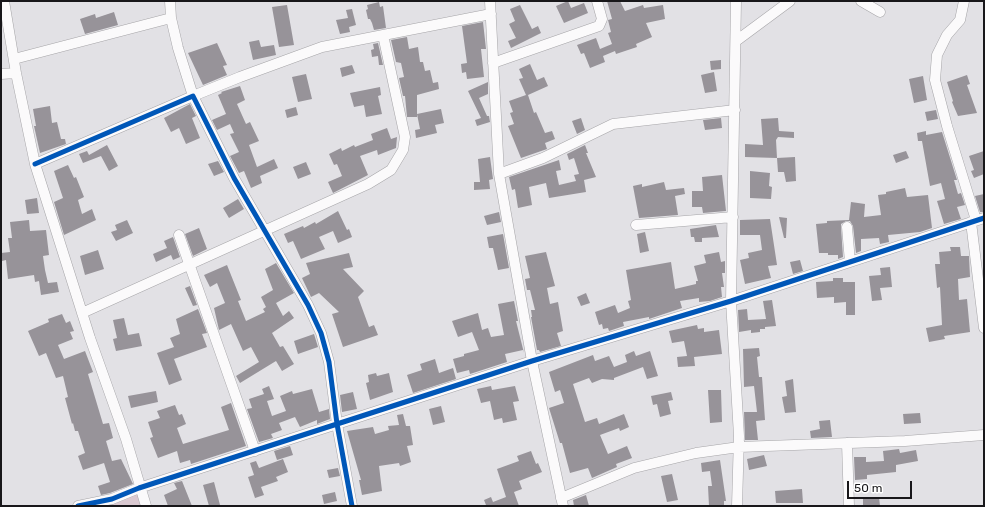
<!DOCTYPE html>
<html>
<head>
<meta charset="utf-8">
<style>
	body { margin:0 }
	#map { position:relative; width:985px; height:507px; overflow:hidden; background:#e2e1e5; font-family:Rubik,sans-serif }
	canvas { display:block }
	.frame { position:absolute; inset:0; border:2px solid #18171a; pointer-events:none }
	.scale { position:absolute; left:847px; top:481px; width:65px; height:18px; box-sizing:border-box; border:2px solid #18171a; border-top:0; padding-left:5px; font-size:12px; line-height:14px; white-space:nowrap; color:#18171a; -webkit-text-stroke:3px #fff; paint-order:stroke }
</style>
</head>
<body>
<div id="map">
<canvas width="985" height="507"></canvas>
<div class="frame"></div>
<div class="scale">50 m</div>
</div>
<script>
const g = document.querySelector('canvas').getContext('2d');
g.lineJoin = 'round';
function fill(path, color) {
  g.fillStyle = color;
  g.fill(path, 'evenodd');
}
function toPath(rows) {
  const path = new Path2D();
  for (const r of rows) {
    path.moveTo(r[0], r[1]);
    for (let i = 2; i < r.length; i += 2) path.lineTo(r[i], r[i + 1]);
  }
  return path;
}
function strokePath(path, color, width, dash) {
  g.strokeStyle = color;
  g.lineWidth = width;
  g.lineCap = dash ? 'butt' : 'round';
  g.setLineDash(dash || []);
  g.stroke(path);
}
const green = toPath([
	[136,491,142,506,85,506]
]);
const building = toPath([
	[568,1,571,8,584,3,588,13,564,23,556,6],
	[607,1,620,1,625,11,643,5,644,8,663,5,665,19,646,23,652,37,636,44,637,47,616,54,615,51,603,56,605,62,590,68,584,53,581,54,577,45,596,38,600,49,612,44,608,33,611,32,608,20,612,19],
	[379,2,380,7,383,6,386,28,374,30,372,23,370,19,368,19,366,10,368,9,367,5],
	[287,5,294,45,279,47,272,7],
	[520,5,532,29,538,26,541,33,511,48,508,41,516,38,509,24,515,21,510,9],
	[352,9,356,25,349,27,350,32,340,34,336,20,348,18,346,10],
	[114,12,118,25,85,34,80,19,95,14,96,18],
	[483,22,486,49,481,49,484,77,467,79,466,72,462,73,461,64,467,63,462,26],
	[407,37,409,49,418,47,420,62,423,62,425,71,430,70,433,83,438,82,439,89,417,95,417,117,407,117,405,96,403,96,399,78,404,77,401,63,396,62,391,40],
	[259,40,261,47,274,45,276,55,253,60,249,42],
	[217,43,227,65,223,66,227,75,203,85,188,53],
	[378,43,383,65,379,65,378,56,372,57,371,50,374,49,373,44],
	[721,60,721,69,711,70,710,61],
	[530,64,537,80,544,77,548,86,528,95,534,113,536,112,545,133,552,131,555,139,545,143,547,149,521,158,508,126,514,124,510,113,513,112,509,101,526,95,519,79,523,78,519,69],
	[352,65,355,73,342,77,340,68],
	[714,72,717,91,705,93,701,75],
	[306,74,312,99,298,102,292,77],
	[967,75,970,84,967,85,977,113,958,116,952,102,953,101,947,82],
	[923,76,927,100,914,103,909,79],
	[488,82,488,94,479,98,487,116,489,116,490,122,477,126,475,120,481,118,468,91],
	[240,86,245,100,237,104,246,124,250,122,259,141,249,145,257,167,274,159,278,168,260,176,262,183,251,188,244,171,239,173,230,156,239,152,230,134,234,133,230,124,217,130,212,120,226,114,218,95,222,93,221,92],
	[380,87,381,95,378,96,382,114,366,117,364,105,354,107,350,93],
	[190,104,196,116,192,118,200,138,186,144,179,128,171,132,164,118],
	[50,106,52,123,57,122,61,139,65,139,66,144,40,153,34,126,36,126,33,109],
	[296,107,298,115,287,118,285,110],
	[441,109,444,123,435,125,437,133,416,138,415,130,420,129,417,114],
	[936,110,938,119,927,121,925,112],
	[581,118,585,130,577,134,572,121],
	[721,118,722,128,705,130,703,120],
	[778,118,779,131,794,132,794,138,778,137,776,140,777,158,795,157,796,181,786,182,784,172,778,172,777,158,745,157,745,144,763,145,761,119],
	[387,128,391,139,397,137,396,148,378,155,377,150,360,156,368,175,333,193,328,182,342,176,337,164,334,165,329,154,341,148,342,151,354,145,355,147,373,140,371,134],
	[926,131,926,135,942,132,957,180,954,180,958,194,961,193,965,205,957,207,961,219,944,224,937,201,945,199,941,183,930,186,922,141,918,141,917,133],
	[107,145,118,166,109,171,101,156,83,163,79,154,87,151,89,155],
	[585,145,588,153,586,153,596,177,584,180,586,192,549,198,546,183,529,187,532,205,518,208,515,189,512,190,509,177,559,160,561,170,556,171,559,185,576,181,574,175,579,174,574,158,569,160,567,154],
	[906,151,909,158,896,163,893,155],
	[984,151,984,174,974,178,971,171,974,170,969,156],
	[490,157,493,179,489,180,490,189,474,190,474,182,480,182,478,159],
	[218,161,224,172,214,176,208,164],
	[306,162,311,174,298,179,293,167],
	[68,165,74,178,76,177,84,197,78,200,82,214,92,209,96,220,64,235,54,202,63,198,54,171],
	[750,171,770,173,769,186,772,187,771,199,750,198],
	[722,175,726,211,703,213,702,207,692,207,692,191,703,191,702,177],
	[664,182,666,190,684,188,685,194,675,196,678,215,639,218,633,186,642,184,642,187],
	[905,188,907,197,928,195,932,228,920,232,888,235,889,242,880,244,879,238,861,239,861,251,856,253,853,226,850,221,846,221,841,224,841,227,843,257,838,259,838,255,828,255,828,253,819,253,816,224,827,223,827,221,849,220,851,202,865,204,864,217,881,215,878,195,886,194,886,192],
	[984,194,984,212,980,212,975,196],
	[37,198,39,213,27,214,25,200],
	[238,199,244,209,229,218,223,208],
	[338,211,347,230,349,229,352,237,338,243,333,231,319,237,325,249,301,259,293,241,288,243,284,234,303,226,304,228,315,222,316,224],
	[499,212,501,222,487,225,484,216],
	[779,217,787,218,786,238,784,238],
	[770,219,777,265,768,266,771,278,745,284,740,260,749,258,748,253,762,250,760,235,740,235,740,220],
	[29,220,30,231,46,230,49,255,43,256,45,270,48,283,57,282,59,292,41,295,39,281,35,282,34,275,8,279,6,260,2,261,1,253,10,252,8,238,12,238,10,222],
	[127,220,133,233,116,241,111,232,117,230,115,225],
	[716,225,719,237,702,238,702,242,695,242,694,237,691,237,690,229],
	[199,228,207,249,193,256,185,234],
	[645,232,649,251,640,253,637,234],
	[503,234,509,268,498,270,493,248,489,248,487,237],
	[173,237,180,257,173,260,171,255,156,262,153,254,167,248,164,241],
	[950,247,960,247,961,256,969,256,970,277,958,279,959,300,967,299,970,332,944,336,945,339,929,342,926,328,942,325,940,287,937,288,935,264,940,264,939,252,951,251],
	[98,250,104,269,85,275,80,256],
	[546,252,555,286,547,288,550,304,558,302,563,331,557,333,561,346,540,352,539,350,537,350,531,317,532,317,531,310,535,310,530,290,527,290,525,279,530,278,525,256],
	[719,252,721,262,725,261,725,273,722,273,724,287,721,287,722,297,710,301,699,302,699,298,680,301,682,308,649,319,649,317,623,322,624,326,609,331,608,328,603,329,602,324,599,325,595,312,615,305,618,313,630,308,628,301,631,300,626,270,671,262,675,289,696,284,696,281,698,281,694,266,706,263,704,255],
	[349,253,353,267,343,269,364,291,358,297,369,327,374,325,378,335,343,347,332,314,339,312,319,293,311,297,302,278,310,274,306,263],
	[800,260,803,271,793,274,790,262],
	[276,263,294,293,276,303,283,316,289,311,294,318,272,333,280,347,283,346,294,364,282,371,276,361,240,383,236,376,259,362,251,347,243,351,231,324,219,330,214,308,225,303,217,283,210,287,204,275,227,265,241,300,238,301,246,321,265,312,263,309,266,307,261,297,273,290,265,269],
	[890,267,892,287,880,288,882,300,872,301,869,276,881,275,880,268],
	[833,278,843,278,843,282,855,282,855,315,846,315,846,302,834,303,834,297,817,298,816,282,833,281],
	[190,286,197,305,193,306,185,288],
	[586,293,590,303,581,306,577,297],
	[772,300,776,326,765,327,765,329,760,329,760,332,751,333,751,330,739,332,738,310,747,309,748,320,766,319,763,301],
	[514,301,518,321,516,321,524,353,523,350,505,354,507,362,470,374,469,370,457,373,453,359,464,356,464,354,479,350,472,332,458,337,452,321,478,313,482,330,488,328,491,337,504,335,498,304],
	[198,309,207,333,202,334,207,347,174,359,182,380,169,385,157,353,174,347,170,338,180,334,176,319],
	[62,314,66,323,70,321,74,331,70,332,73,339,58,345,64,359,85,351,93,372,88,374,103,424,109,423,113,438,106,441,112,461,121,459,133,484,110,493,101,495,98,486,110,482,104,463,83,470,78,456,85,453,78,431,75,431,73,423,72,424,65,398,68,397,63,376,56,378,46,353,39,356,28,331,49,322,48,319],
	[124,318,128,335,139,333,142,346,116,351,113,339,117,338,113,320],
	[697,325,698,329,704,328,704,332,719,330,722,354,694,357,695,366,678,367,677,357,687,356,684,341,672,343,669,331],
	[314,334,318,347,298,354,294,341],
	[759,348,760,356,757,357,759,377,762,377,765,420,756,421,758,440,745,440,744,412,757,412,754,386,744,387,743,349],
	[634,351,636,356,650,351,658,376,647,379,643,367,614,378,614,380,602,379,592,383,589,378,573,384,585,422,597,418,599,424,624,414,629,427,620,431,619,428,600,435,608,454,627,446,632,458,616,464,617,467,592,478,588,468,570,473,562,443,560,443,549,408,564,403,560,390,555,392,549,372,593,355,595,361,609,356,614,367,627,362,625,355],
	[435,359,439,373,453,368,456,379,413,393,407,375,422,370,420,364],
	[376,373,377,376,389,373,393,392,370,400,366,383,369,382,368,375],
	[793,379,796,412,785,413,782,397,787,396,785,381],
	[269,386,274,399,267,401,272,416,286,411,280,396,292,391,293,394,312,389,319,412,329,409,330,419,317,424,317,420,300,427,295,417,279,423,282,430,271,434,273,438,259,442,247,409,252,408,249,399,264,394,262,389],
	[491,386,492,390,515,386,519,401,513,402,517,420,503,423,502,418,494,420,490,401,481,403,477,389],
	[708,390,721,390,722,422,710,423],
	[156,391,158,402,131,408,128,396],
	[353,392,357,409,342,412,340,395],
	[671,392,673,400,668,401,671,414,660,417,657,404,653,405,651,396],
	[231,403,246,446,191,464,190,460,180,463,177,451,158,458,150,438,153,437,148,422,160,418,157,411,175,405,179,415,182,414,186,424,177,428,183,444,229,430,221,407],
	[441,406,445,422,433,425,429,409],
	[920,413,921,423,904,424,903,414],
	[403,414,406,426,410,426,413,445,407,446,411,462,400,466,399,463,379,466,382,491,362,495,359,480,361,480,347,431,373,427,375,434,389,430,388,426,399,425,397,415],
	[830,420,832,437,811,438,810,431,820,429,819,421],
	[290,446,293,455,277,460,274,451],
	[899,449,900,453,916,450,918,461,896,465,896,472,867,475,867,479,855,480,854,457,866,457,866,462,884,461,883,451],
	[531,451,536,464,538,463,542,472,519,481,522,489,514,492,519,506,485,506,486,505,484,500,491,497,493,502,506,497,497,469,519,461,517,456],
	[764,455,767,466,749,470,747,459],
	[283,459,288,472,276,477,278,481,261,487,264,495,255,498,248,477,254,475,250,463,256,461,259,468],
	[720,460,726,501,724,501,724,506,709,506,708,486,712,486,710,471,702,472,701,463],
	[338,468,340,476,329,478,327,470],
	[672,474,678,500,667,502,661,476],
	[182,481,192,506,168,506,164,495,177,489,174,483],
	[214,482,220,505,209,506,203,485],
	[802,489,803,503,776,503,775,491],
	[335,492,337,501,324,504,322,495],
	[586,495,589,506,574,506,573,500],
	[879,497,880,506,863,506,863,499]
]);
const street = toPath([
	[4,1,16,73,35,164,90,338,126,439,146,506],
	[170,1,171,18],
	[490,1,499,174,532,361,563,506],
	[736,1,731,301,739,436,737,506],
	[861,1,880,12],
	[964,1,960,20,947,35,937,55,935,80,947,126,976,220],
	[736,41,790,1],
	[14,59,171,18,178,48,193,96,240,77,322,47,491,14],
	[493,63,599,26,602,19,597,1],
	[1,74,16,73],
	[35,164,193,96,234,178,308,305,321,333,329,362,337,424,352,506],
	[499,174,543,158,613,124,735,110],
	[971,222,984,328],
	[636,225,733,217],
	[847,227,850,262],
	[179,235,255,451],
	[82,313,368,184,391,170,403,150,405,137,383,35],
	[847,443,849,506],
	[561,498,634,468,696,453,739,447,905,441,984,435],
	[78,506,112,499,139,488,532,361,731,301,984,218]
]);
const cycleway = toPath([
	[35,164,193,96,234,178,308,305,321,333,329,362,337,424,352,506],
	[78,506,112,499,139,488,532,361,731,301,984,218]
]);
fill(green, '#dac9d1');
fill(building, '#979399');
strokePath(street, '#a6a5a8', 11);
strokePath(street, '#fbfafb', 10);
strokePath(cycleway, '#0057b8', 5);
</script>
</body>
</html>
